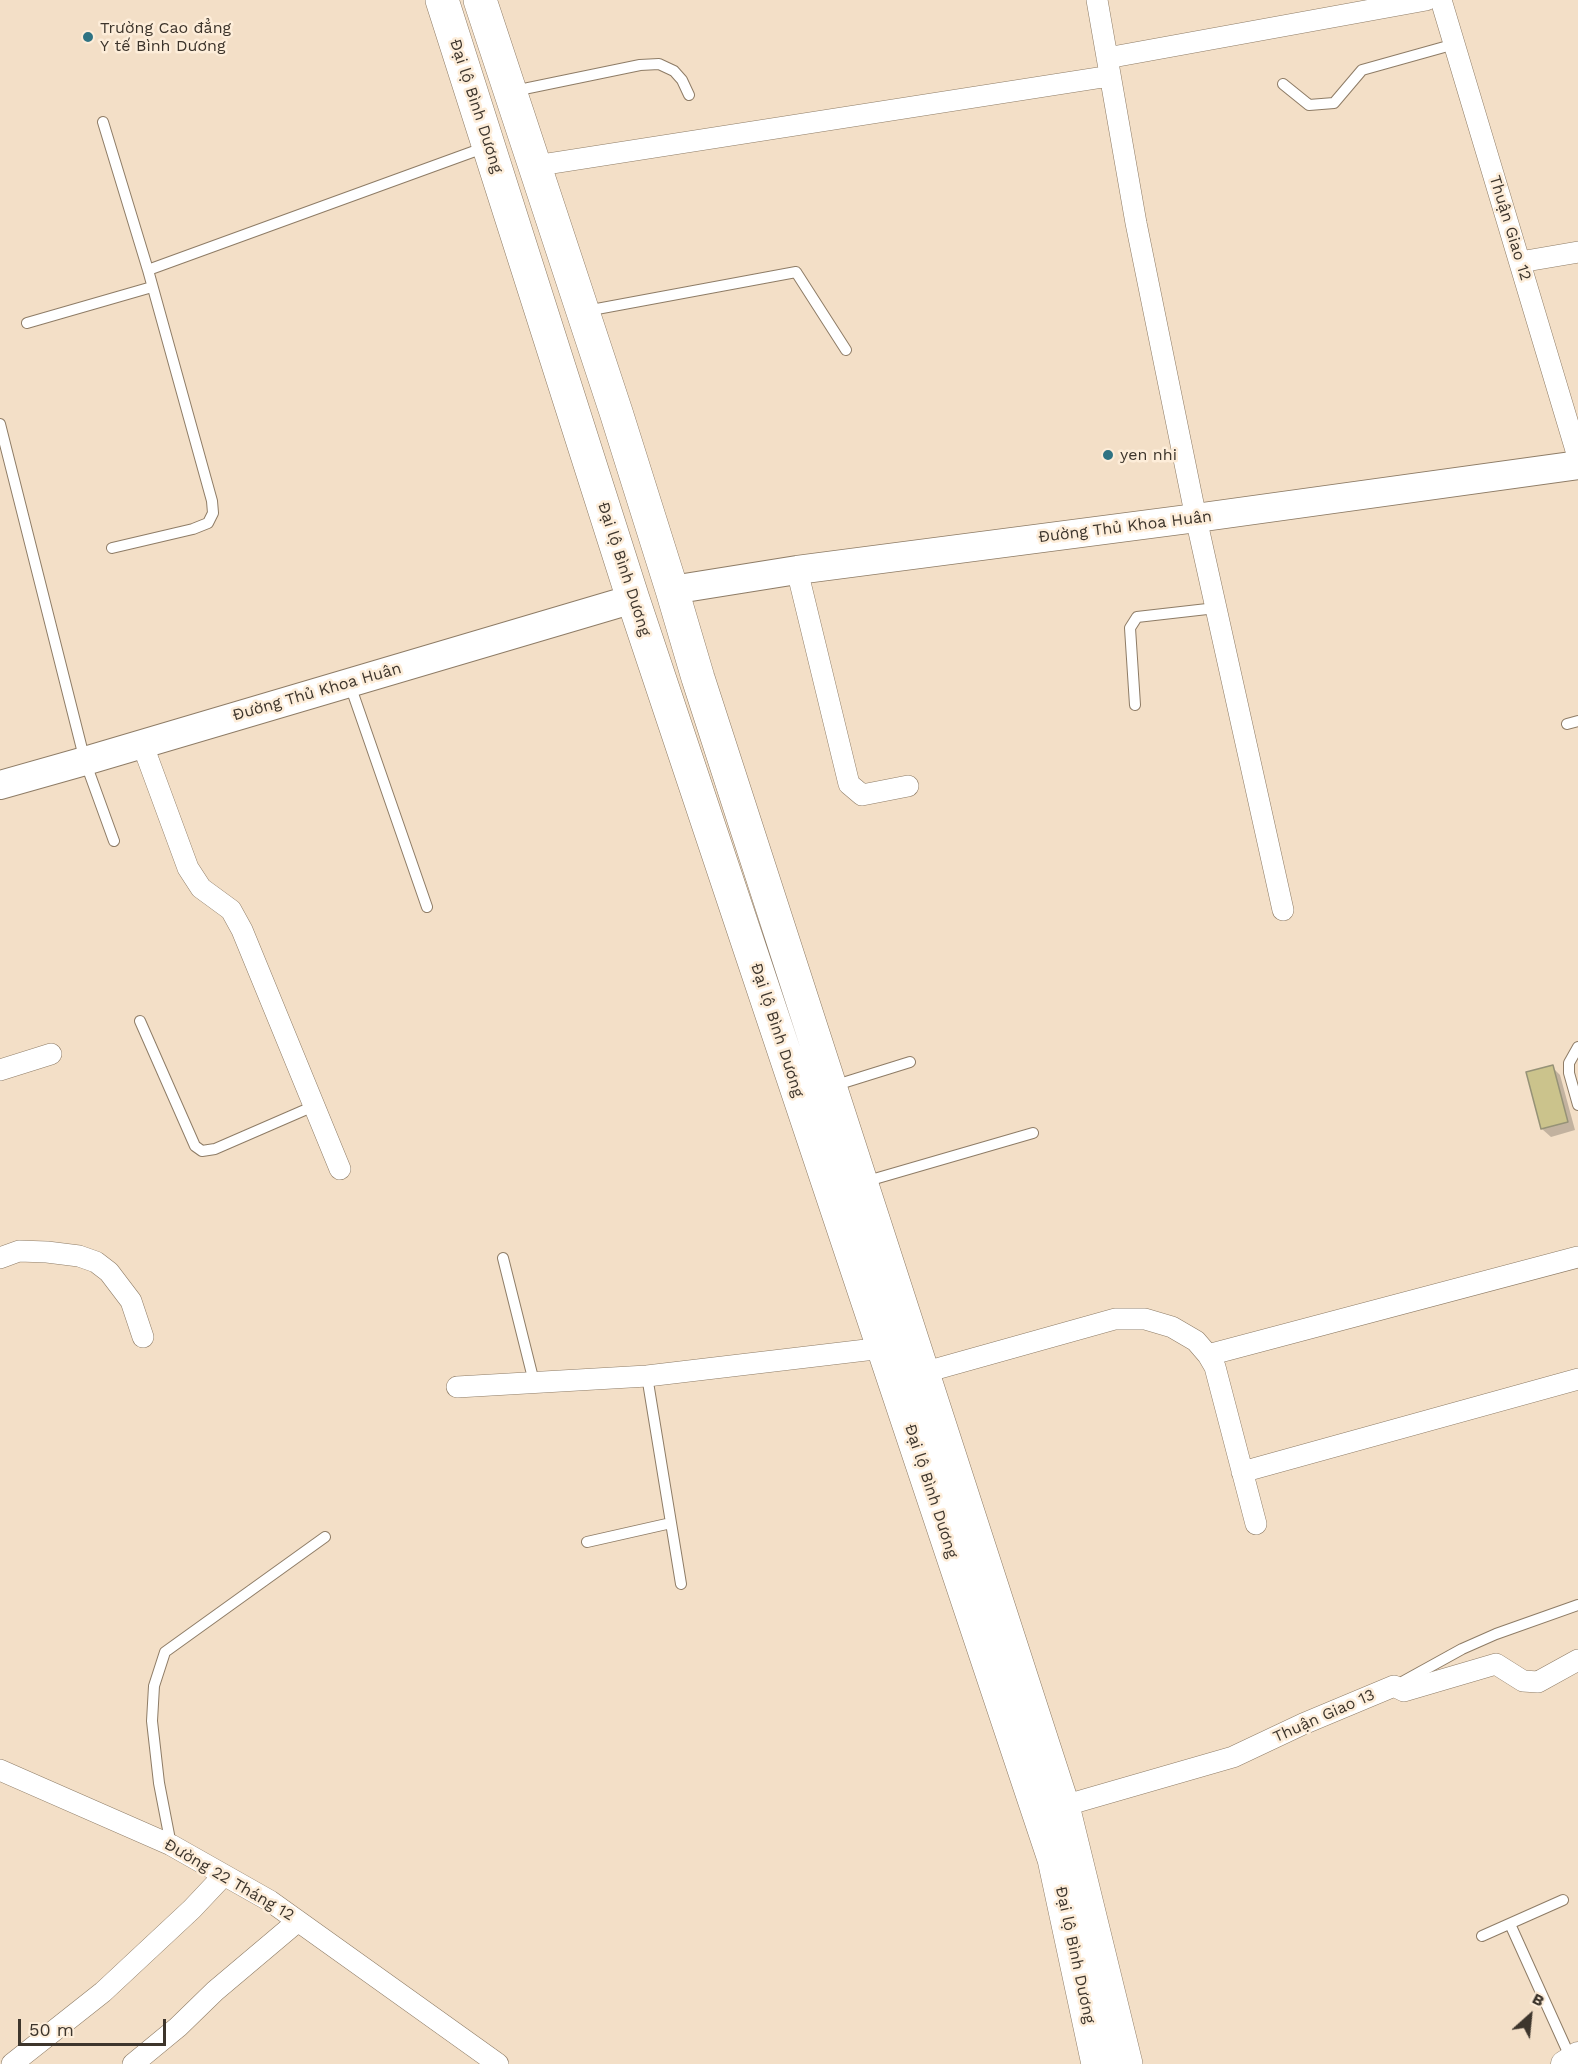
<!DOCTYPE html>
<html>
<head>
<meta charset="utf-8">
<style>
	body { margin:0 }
	#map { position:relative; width:1578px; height:2064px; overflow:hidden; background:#f3dfc7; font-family:"Work Sans",sans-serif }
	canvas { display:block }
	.north { position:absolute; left:1500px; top:1986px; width:60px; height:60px; -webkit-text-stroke:4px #fdedd9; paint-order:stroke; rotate:27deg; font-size:16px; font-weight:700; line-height:24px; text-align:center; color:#3d352c }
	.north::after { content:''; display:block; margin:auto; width:21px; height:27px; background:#3d352c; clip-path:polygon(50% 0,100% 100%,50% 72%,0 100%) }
	.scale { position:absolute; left:18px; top:2019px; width:148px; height:27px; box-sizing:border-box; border:3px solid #3d352c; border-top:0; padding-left:8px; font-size:18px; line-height:21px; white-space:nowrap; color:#3d352c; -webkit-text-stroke:4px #fdedd9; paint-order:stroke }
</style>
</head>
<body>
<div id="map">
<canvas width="1578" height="2064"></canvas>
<div class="north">B</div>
<div class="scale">50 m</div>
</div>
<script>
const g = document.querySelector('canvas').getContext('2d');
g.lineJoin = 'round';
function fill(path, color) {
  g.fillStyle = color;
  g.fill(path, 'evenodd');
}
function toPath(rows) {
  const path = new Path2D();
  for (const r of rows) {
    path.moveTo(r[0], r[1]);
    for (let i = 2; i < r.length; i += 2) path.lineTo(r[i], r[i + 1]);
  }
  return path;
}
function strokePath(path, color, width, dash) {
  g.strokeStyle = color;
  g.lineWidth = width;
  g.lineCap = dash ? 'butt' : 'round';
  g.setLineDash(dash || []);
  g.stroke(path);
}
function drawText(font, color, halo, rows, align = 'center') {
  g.font = font + ' "Work Sans",sans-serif';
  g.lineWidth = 5;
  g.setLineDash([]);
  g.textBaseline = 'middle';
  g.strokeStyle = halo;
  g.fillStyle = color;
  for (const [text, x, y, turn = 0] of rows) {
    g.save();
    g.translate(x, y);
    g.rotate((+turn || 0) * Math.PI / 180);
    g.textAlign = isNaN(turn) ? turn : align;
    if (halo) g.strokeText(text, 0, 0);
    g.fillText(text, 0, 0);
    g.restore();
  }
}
const shadow = toPath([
	[1552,1067,1560,1075,1575,1130,1551,1137,1542,1129]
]);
const building = toPath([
	[1553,1065,1568,1122,1541,1129,1526,1072,1553,1065]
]);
const service = toPath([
	[1283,84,1309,105,1334,103,1362,70,1455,44],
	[514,91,640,65,659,64,674,71,682,80,689,95],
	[103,122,148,270,212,501,213,513,208,523,193,529,112,548],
	[148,270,486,147],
	[586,311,796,272,846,350],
	[27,323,152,287],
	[0,424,85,761,114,841],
	[350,685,427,907],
	[1135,705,1130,628,1137,617,1216,608],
	[1567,724,1578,721],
	[140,1021,195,1146,202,1151,215,1149,314,1106],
	[1578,1047,1569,1063,1569,1073,1578,1105],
	[833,1086,910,1062],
	[864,1182,1033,1133],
	[503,1258,534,1382],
	[647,1376,681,1584],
	[587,1542,671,1523],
	[1395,1686,1462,1649,1496,1634,1578,1605],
	[171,1845,159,1783,152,1721,154,1686,165,1652,325,1537],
	[1510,1924,1571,2059],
	[1482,1936,1563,1900]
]);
const minor = toPath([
	[1097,0,1136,223,1196,518,1283,910],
	[1441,0,1578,457],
	[1107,58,1426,0],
	[534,166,1110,76],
	[1520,262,1578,252],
	[797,570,849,784,862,795,908,786],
	[142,743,188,868,201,888,231,910,242,930,340,1169],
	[0,1070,51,1054],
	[0,1258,19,1251,47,1252,79,1256,96,1262,109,1272,131,1301,143,1337],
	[1208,1355,1578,1257],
	[922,1373,1115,1319,1145,1319,1172,1327,1196,1341,1208,1355,1215,1367,1256,1524],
	[457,1387,647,1376,883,1348],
	[1242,1472,1578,1379],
	[0,1770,171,1845,270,1901,498,2064],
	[1063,1806,1233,1757,1303,1724,1394,1686,1404,1691,1496,1664,1523,1681,1538,1682,1578,1660],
	[12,2064,103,1992,192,1909,224,1875],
	[133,2064,178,2027,215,1991,298,1921]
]);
const tertiary = toPath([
	[1564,2064,1578,2055]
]);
const secondary = toPath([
	[672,590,797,570,1196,518,1578,465],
	[0,785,85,761,633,599]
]);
const trunk = toPath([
	[442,0,633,599,1054,1859,1098,2064],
	[480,0,616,412,672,590,698,678,1063,1806,1126,2064]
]);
const markers = [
	[88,37,6,"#2f7383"],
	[1108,455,6,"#2f7383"]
];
const poiNames = [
	["Trường Cao đẳng",100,28],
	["Y tế Bình Dương",100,46],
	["yen nhi",1120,455]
];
const streetNames = [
	["Đại lộ Bình Dương",476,106,72],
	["Thuận Giao 12",1510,228,73],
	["Đường Thủ Khoa Huân",1125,527,-7],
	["Đại lộ Bình Dương",624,569,72],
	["Đường Thủ Khoa Huân",317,692,-16],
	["Đại lộ Bình Dương",777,1030,72],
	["Đại lộ Bình Dương",931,1491,72],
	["Thuận Giao 13",1324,1716,-24],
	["Đường 22 Tháng 12",229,1880,30],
	["Đại lộ Bình Dương",1075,1955,78]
];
fill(shadow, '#0003');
fill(building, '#cbc38c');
strokePath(building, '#969277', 1.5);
strokePath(service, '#8e7c66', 12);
strokePath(minor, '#8e7c66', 22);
strokePath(tertiary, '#8e7c66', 27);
strokePath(secondary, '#8e7c66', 30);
strokePath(trunk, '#8e7c66', 34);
strokePath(service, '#fff', 10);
strokePath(minor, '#fff', 21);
strokePath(tertiary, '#fff', 26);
strokePath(secondary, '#fff', 28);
strokePath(trunk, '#fff', 33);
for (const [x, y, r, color] of markers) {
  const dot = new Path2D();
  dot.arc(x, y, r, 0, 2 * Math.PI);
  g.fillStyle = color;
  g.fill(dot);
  strokePath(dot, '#fdedd9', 2);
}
drawText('16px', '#3d352c', '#fdedd9', poiNames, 'left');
drawText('16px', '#3d352c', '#fdedd9', streetNames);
</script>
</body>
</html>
